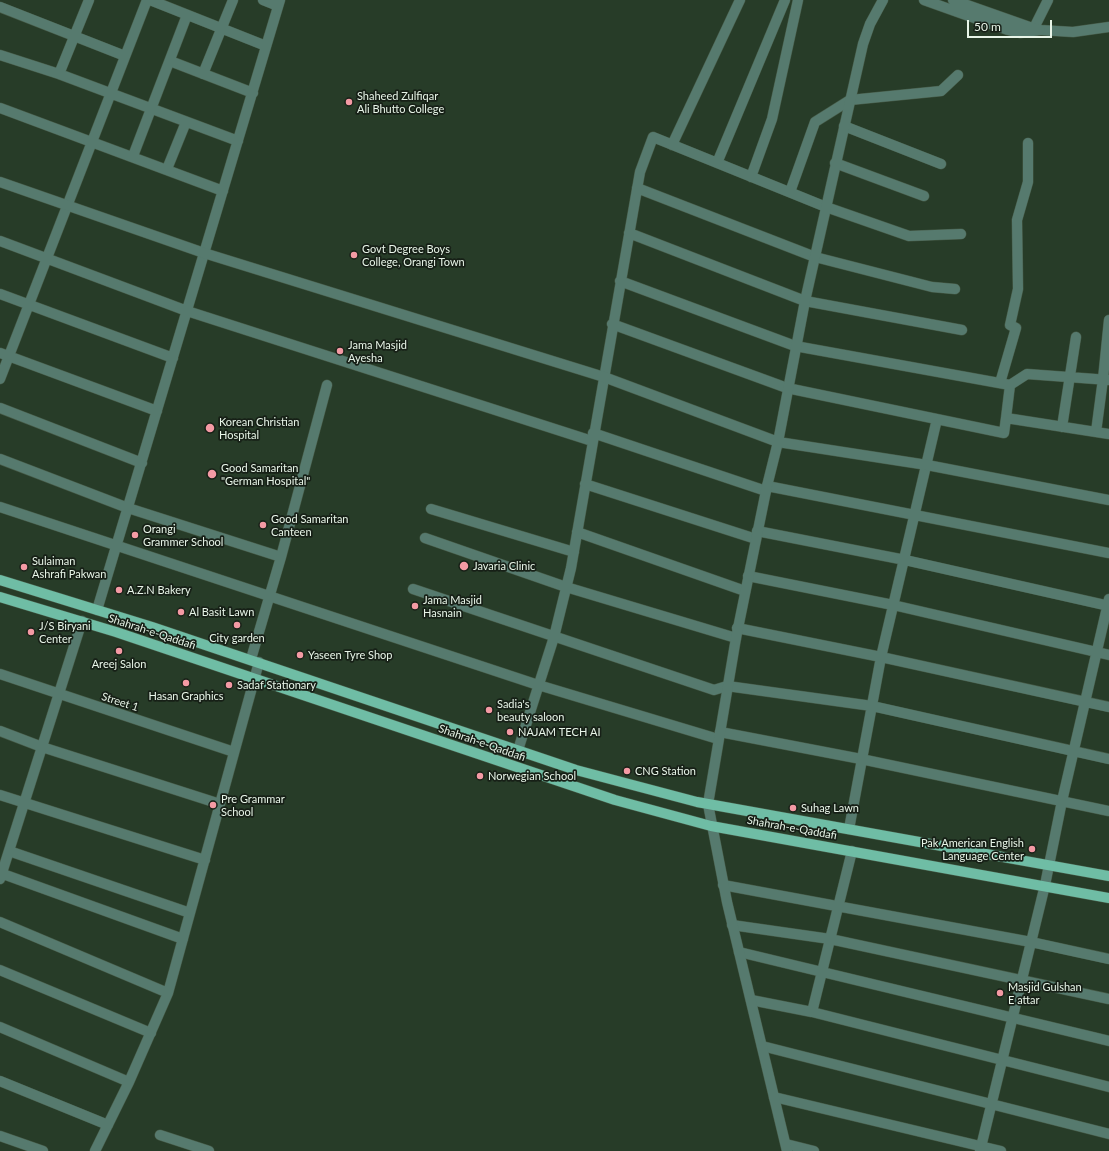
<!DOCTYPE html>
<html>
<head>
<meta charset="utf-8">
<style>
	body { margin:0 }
	#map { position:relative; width:1109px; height:1151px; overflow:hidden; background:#273c28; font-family:Lato,sans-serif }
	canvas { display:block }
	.scale { position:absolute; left:967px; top:20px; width:85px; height:18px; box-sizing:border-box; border:2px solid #e8f5e8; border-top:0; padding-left:5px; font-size:12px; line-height:14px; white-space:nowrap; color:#e8f5e8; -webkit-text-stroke:3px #172017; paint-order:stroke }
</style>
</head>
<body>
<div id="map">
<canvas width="1109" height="1151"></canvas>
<div class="scale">50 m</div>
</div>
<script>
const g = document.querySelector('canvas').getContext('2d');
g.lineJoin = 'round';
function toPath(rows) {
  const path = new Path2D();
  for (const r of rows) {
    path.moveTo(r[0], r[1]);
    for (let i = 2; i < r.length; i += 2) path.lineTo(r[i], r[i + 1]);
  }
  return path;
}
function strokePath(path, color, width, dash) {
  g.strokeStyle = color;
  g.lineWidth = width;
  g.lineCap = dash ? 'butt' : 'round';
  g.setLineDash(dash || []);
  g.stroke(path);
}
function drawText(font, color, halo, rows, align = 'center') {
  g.font = font + ' Lato,sans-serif';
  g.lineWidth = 3.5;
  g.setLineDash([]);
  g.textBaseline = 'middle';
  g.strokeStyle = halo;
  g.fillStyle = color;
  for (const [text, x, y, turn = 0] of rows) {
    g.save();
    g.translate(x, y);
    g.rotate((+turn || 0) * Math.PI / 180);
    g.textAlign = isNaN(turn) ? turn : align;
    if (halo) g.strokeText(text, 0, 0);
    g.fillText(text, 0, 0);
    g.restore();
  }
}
const minor = toPath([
	[150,0,266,46],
	[263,0,278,6],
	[0,7,125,56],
	[1034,28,1048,0],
	[1040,30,1073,32,1109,27],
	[0,55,59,74,238,141],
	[170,61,253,93],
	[59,74,89,0],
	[203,74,233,0],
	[0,108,223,191],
	[844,126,941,164],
	[672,145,740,0],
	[133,156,187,15],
	[717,163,785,0],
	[835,163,924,196],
	[167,169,186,122],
	[751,177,772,119,798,0],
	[637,188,815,257,932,287,955,289],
	[790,192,815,122,850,100,941,91,958,75],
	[629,233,805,301,962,330],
	[0,241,187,311,592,441],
	[620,281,795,346,1010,385,1006,418],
	[0,294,173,358],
	[612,324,787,388,1004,433,1006,418,1109,434],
	[0,353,157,411],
	[0,379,147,0],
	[1000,383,1016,328,1010,325,1018,289,1017,220,1028,182,1028,143],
	[1010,385,1027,374,1109,380],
	[0,408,142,463],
	[1062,427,1076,337],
	[1096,432,1103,379,1109,320],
	[593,433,766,491],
	[0,459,128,508,281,557],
	[585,484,756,539],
	[767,486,1109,553],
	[0,507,535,684,718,739],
	[431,509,574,552],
	[757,531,905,560,1109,606],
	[577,532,745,591],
	[425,538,566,587,736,638],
	[748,576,893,605,1109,655],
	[413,589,714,690,727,686,872,706,1109,759],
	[97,610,280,0],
	[737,628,881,657,1109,707],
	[251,659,281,557,327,385],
	[0,674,234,752],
	[0,731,42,747,220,804],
	[720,732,861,759,1109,811],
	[518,750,554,637,571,568,640,172,653,137,826,207,909,236,961,234],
	[0,795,205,860],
	[849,829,881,657,937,419],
	[9,851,190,913],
	[0,873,183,939],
	[0,879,82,621],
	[723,885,1031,942,1109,959],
	[0,922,168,993],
	[732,925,830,939,1109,999],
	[739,952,1109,1041],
	[0,970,151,1033],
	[751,1000,812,1012,1109,1087],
	[812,1012,852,851],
	[0,1027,129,1082],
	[762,1046,1109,1134],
	[0,1081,108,1125],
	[774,1097,1001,1151],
	[160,1135,209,1151],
	[0,1136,43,1151],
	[786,1144,814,1151],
	[95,1151,129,1082,168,993,259,662],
	[980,1151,1045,885,1062,801,1109,599]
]);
const tertiary = toPath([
	[924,0,1008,30,1020,33,1040,30],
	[953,0,1038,30],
	[0,182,204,253,604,377,778,442,927,465,1109,500],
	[787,1151,727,902,708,804,736,638,767,486,778,442,805,301,863,44,870,24,883,0]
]);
const primary = toPath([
	[0,580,152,627,576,770,697,802,1109,876],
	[0,597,116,632,615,800,711,826,1109,898]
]);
const markers = [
	[349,102,4,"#f49aa4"],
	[354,255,4,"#f49aa4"],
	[340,351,4,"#f49aa4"],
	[210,428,5,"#f49aa4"],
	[212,474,5,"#f49aa4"],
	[263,525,4,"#f49aa4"],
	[135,535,4,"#f49aa4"],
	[464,566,5,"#f49aa4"],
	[24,567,4,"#f49aa4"],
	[119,590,4,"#f49aa4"],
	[415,606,4,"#f49aa4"],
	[181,612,4,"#f49aa4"],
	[237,625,4,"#f49aa4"],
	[31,632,4,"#f49aa4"],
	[119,651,4,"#f49aa4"],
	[300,655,4,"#f49aa4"],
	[186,683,4,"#f49aa4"],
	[229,685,4,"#f49aa4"],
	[489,710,4,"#f49aa4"],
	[510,732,4,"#f49aa4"],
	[627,771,4,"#f49aa4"],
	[480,776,4,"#f49aa4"],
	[213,805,4,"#f49aa4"],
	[793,808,4,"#f49aa4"],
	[1032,849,4,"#f49aa4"],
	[1000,993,4,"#f49aa4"]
];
const poiNames = [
	["Shaheed Zulfiqar",357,96],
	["Ali Bhutto College",357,109],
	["Govt Degree Boys",362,249],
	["College, Orangi Town",362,262],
	["Jama Masjid",348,345],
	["Ayesha",348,358],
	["Korean Christian",219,422],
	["Hospital",219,435],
	["Good Samaritan",221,468],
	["\"German Hospital\"",221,481],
	["Good Samaritan",271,519],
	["Canteen",271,532],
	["Orangi",143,529],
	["Grammer School",143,542],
	["Sulaiman",32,561],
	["Ashrafi Pakwan",32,574],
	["Javaria Clinic",473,566],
	["A.Z.N Bakery",127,590],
	["Jama Masjid",423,600],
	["Hasnain",423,613],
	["Al Basit Lawn",189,612],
	["J/S Biryani",39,626],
	["Center",39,639],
	["City garden",237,638,"center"],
	["Yaseen Tyre Shop",308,655],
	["Areej Salon",119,664,"center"],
	["Sadaf Stationary",237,685],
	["Hasan Graphics",186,696,"center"],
	["Sadia's",497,704],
	["beauty saloon",497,717],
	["NAJAM TECH AI",518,732],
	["CNG Station",635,771],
	["Norwegian School",488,776],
	["Pre Grammar",221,799],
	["School",221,812],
	["Suhag Lawn",801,808],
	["Pak American English",1024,843,"right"],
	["Language Center",1024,856,"right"],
	["Masjid Gulshan",1008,987],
	["E attar",1008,1000]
];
const streetNames = [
	["Shahrah-e-Qaddafi",152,632,18],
	["Street 1",120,702,18],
	["Shahrah-e-Qaddafi",482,743,19],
	["Shahrah-e-Qaddafi",792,828,10]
];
strokePath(minor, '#465a47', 11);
strokePath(tertiary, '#465a47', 11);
strokePath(primary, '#465a47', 11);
strokePath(minor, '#567a6e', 10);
strokePath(tertiary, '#567a6e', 10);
strokePath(primary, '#6fbda5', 10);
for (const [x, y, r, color] of markers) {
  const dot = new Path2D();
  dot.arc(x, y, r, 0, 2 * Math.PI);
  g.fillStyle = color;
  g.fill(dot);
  strokePath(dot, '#172017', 1.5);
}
drawText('11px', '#e8f5e8', '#172017', poiNames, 'left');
drawText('11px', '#e8f5e8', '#172017', streetNames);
</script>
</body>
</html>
